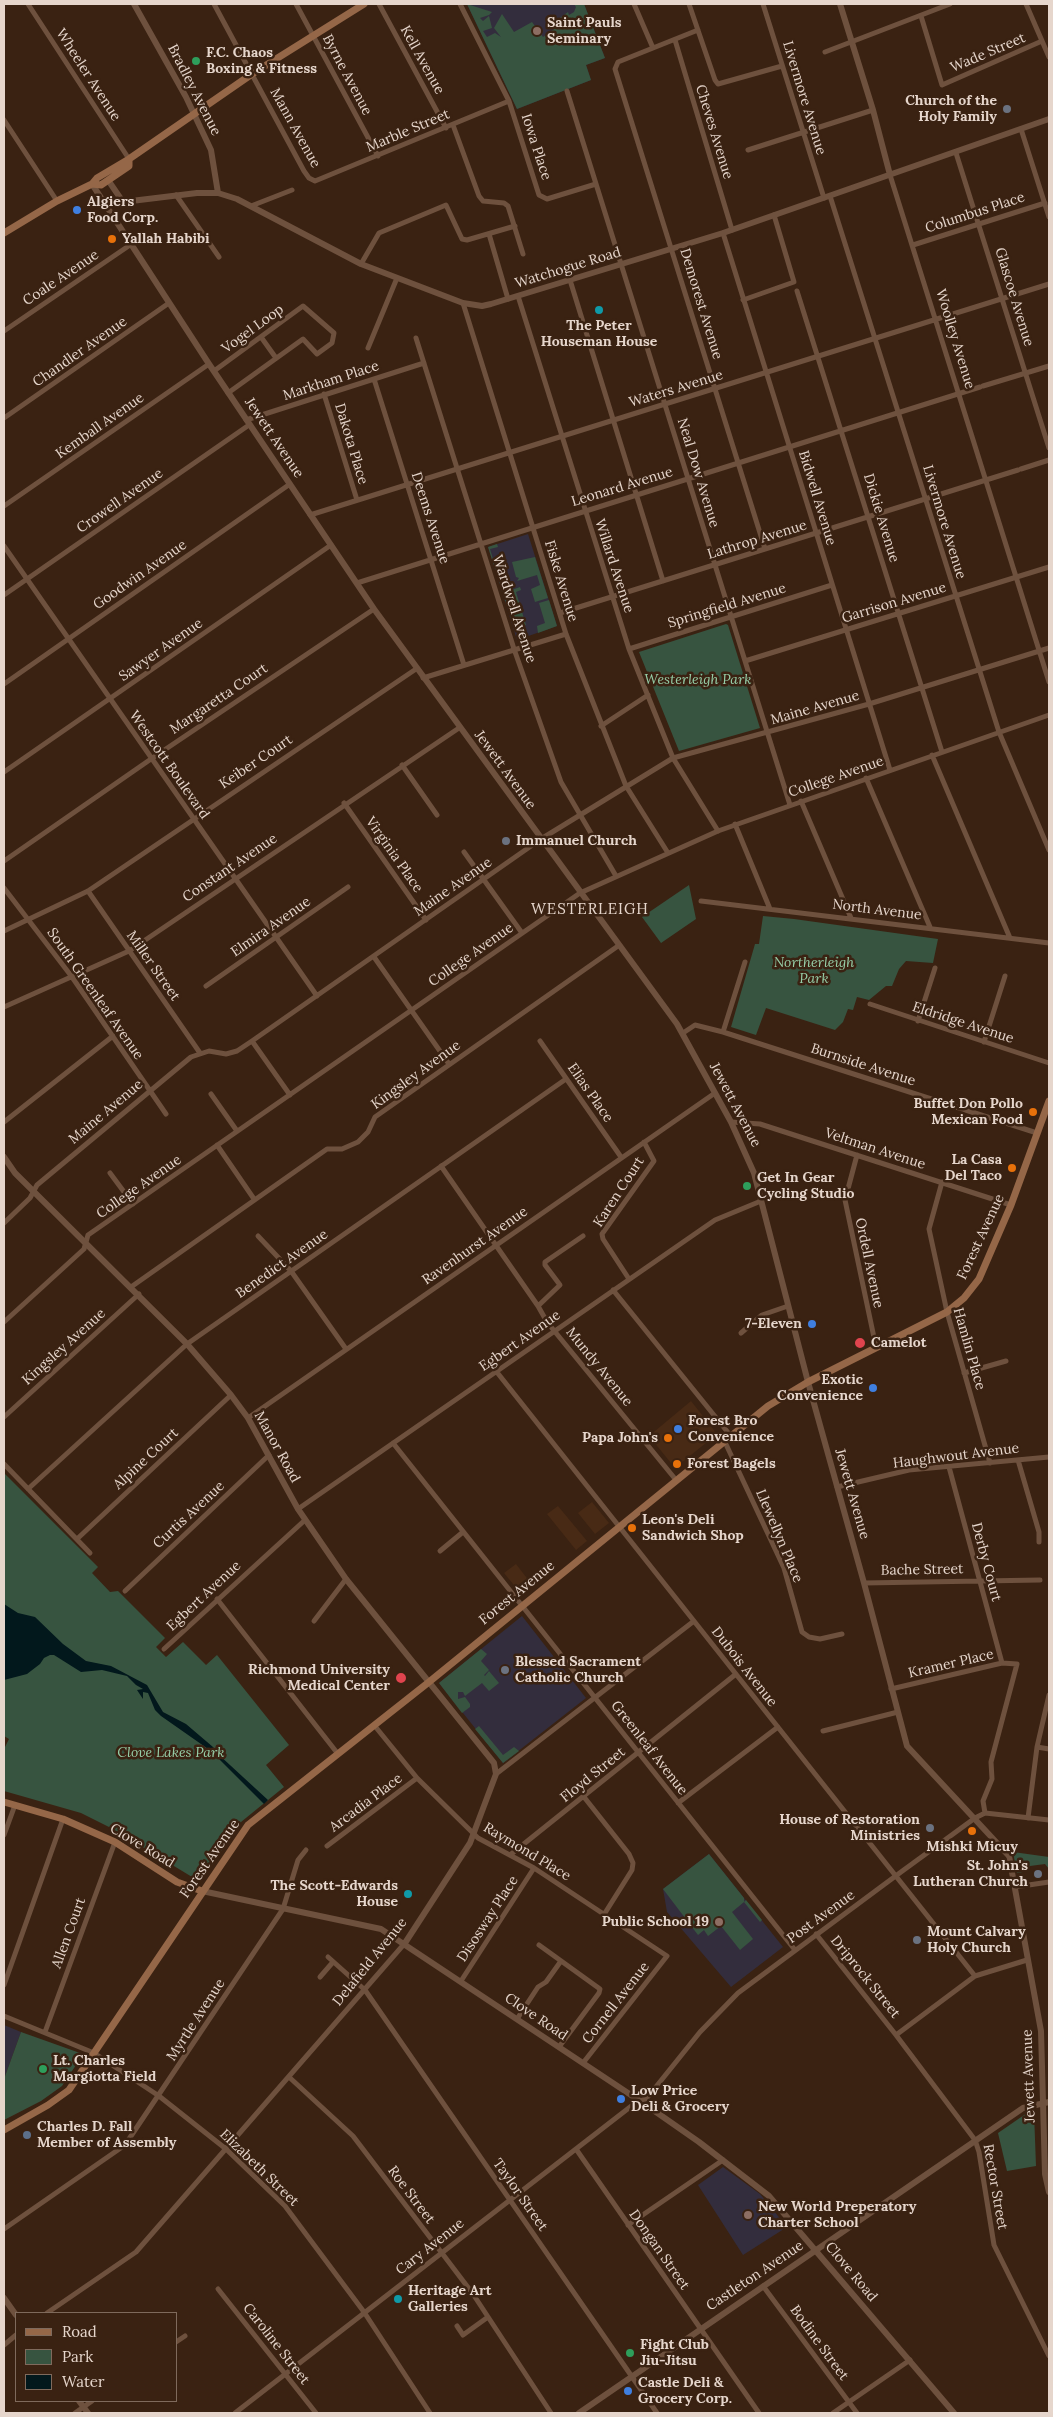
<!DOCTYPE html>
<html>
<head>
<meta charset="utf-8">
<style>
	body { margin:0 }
	#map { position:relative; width:1053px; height:2417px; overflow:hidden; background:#3a2212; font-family:Lora,serif }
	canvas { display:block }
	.frame { position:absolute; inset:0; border:5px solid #e6d6cc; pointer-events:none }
	.legend { position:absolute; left:15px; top:2312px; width:162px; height:90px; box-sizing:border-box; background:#3a2212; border:1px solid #7f6a5c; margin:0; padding:6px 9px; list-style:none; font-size:15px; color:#e6d6cc }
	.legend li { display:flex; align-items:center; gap:10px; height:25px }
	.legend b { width:25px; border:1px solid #7f6a5c }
</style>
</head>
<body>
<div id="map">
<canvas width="1053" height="2417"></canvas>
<div class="frame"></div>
<ul class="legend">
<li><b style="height:6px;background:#956748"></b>Road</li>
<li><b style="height:14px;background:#375440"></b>Park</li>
<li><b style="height:14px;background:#02181c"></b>Water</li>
</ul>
</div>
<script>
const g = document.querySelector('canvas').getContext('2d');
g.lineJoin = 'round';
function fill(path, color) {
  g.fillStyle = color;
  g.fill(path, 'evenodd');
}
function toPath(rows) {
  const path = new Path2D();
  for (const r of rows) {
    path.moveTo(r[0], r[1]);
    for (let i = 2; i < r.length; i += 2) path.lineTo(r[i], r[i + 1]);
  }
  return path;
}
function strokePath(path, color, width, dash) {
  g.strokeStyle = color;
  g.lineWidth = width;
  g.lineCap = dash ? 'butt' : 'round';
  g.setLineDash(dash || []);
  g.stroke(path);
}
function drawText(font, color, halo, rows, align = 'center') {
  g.font = font + ' Lora,serif';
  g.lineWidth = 5;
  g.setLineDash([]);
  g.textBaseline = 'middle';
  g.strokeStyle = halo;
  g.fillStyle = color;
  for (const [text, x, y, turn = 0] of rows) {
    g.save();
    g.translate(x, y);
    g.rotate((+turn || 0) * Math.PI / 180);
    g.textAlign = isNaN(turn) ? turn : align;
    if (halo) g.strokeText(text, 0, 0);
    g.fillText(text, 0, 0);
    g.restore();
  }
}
const built = toPath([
	[691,1401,717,1434,675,1468,649,1436],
	[592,1502,609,1523,595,1534,578,1513],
	[558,1506,587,1541,576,1550,547,1514],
	[516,1564,533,1586,522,1595,504,1573]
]);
const education = toPath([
	[467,4,584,4,605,58,586,65,591,80,517,109],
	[528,534,557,626,517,640,488,547],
	[522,1616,586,1698,503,1763,439,1683],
	[709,1854,783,1947,731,1987,667,1912,663,1889],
	[4,2025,21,2032,4,2079],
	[723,2167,760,2194,787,2227,743,2255,698,2185]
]);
const green = toPath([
	[467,4,492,12,489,15,480,18,483,21,489,16,492,28,483,31,487,37,495,33,501,37,494,28,502,14,514,32,532,22,543,37,560,25,557,20,568,12,569,15,574,12,576,7,574,4,584,4,605,58,586,65,591,80,517,109],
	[497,544,498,547,490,549,503,593,520,587,521,590,516,592,526,625,514,628,488,547],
	[535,557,548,598,535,602,531,589,540,585,537,575,517,581,519,578,516,577,512,562],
	[549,600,557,626,538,633,537,626,545,623,539,603],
	[726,624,728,625,760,728,679,751,639,652],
	[689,885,696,919,661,943,642,917],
	[763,916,794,919,938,939,933,963,906,961,899,969,892,986,886,986,869,1000,857,997,853,1010,848,1009,843,1022,835,1030,766,1008,756,1035,731,1027,755,944,759,944],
	[4,1473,98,1567,92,1573,110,1592,118,1591,165,1638,156,1647,166,1657,183,1642,206,1665,217,1655,289,1745,266,1765,284,1787,241,1822,202,1879,197,1880,113,1829,81,1813,4,1791,4,1749,9,1739,4,1736],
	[481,1649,487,1654,481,1661,489,1670,484,1675,485,1676,489,1671,499,1683,489,1691,482,1683,465,1696,463,1692,458,1692,458,1699,465,1697,470,1704,470,1707,462,1713,439,1683],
	[479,1726,503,1755,514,1747,519,1751,503,1763,475,1729],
	[1013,1852,1049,1857,1049,1869,1045,1864,1030,1866,1029,1871,1017,1873],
	[709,1854,744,1898,744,1902,746,1900,762,1920,760,1922,744,1902,732,1912,753,1939,740,1950,721,1926,708,1936,704,1930,698,1935,663,1889],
	[21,2032,80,2053,82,2056,62,2086,41,2101,4,2120,4,2079],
	[1034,2112,1036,2166,1007,2171,998,2133,1027,2113]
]);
const water = toPath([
	[4,1604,18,1613,35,1617,63,1644,86,1661,111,1666,147,1685,163,1712,186,1724,213,1747,218,1754,268,1800,264,1804,211,1751,161,1716,155,1710,148,1693,143,1692,143,1699,137,1690,143,1689,136,1685,127,1676,102,1670,81,1672,54,1655,50,1655,44,1658,40,1664,27,1674,4,1680]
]);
const minor = toPath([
	[28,4,129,159],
	[214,4,304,171,309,178,315,181,509,101],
	[296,4,378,156],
	[379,4,446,128],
	[460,4,509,101,539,195,547,199,596,184],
	[634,4,653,48],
	[689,4,715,80,718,84,782,66],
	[763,4,824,198],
	[1026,4,1049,57],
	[921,16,942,85,1042,41],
	[698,30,618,62,615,69,765,549],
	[675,40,732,230],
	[825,52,950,4],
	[567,91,790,805],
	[4,120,57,201],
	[453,125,479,196,483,201,504,203,508,206,523,254],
	[1021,129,1049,217],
	[748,150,873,110],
	[956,153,1049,448],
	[890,175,1049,682],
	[176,195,219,257],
	[830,196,999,732,1049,850],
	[251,206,292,190],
	[723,233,890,770],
	[489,234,508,299],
	[913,245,1045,203],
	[361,264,379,233,446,205,462,239,467,240,515,226],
	[570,280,663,581],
	[797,291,942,752],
	[518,296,629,649,673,758,718,831],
	[743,300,794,282,774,215],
	[463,303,566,634,626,786,668,853],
	[4,331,130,245],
	[261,337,276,358],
	[416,338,514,649,561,782,616,876],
	[368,348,397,278],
	[214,371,303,306,334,333,332,343,317,354,303,339,228,393],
	[374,379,464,665],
	[983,386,1049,366],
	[324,394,357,500],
	[4,418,169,303],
	[246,420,424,363],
	[1021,469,1049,460],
	[4,506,209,364],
	[310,515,1049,284],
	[4,546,317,996],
	[357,583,980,387],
	[4,595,249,425],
	[560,613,1018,470],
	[629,649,832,585],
	[745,661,1049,567],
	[423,678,566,634],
	[4,684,290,484],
	[601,726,648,695],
	[932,755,1010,938],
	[402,765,437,815],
	[4,772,331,545],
	[866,778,930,927],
	[801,801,851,918],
	[344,803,426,920],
	[735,824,770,909],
	[464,852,522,933],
	[4,861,151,759,374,609],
	[4,888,72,977,166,1114],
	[88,891,200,1053],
	[701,901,1049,943],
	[4,931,88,891,416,669],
	[374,957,449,1064],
	[206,986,348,887],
	[870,1004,1049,1063],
	[4,1007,129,951,459,728],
	[918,1021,935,968],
	[723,1032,745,962],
	[683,1033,695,1025,723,1032,1037,1133],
	[252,1041,290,1095],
	[540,1041,621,1157],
	[984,1042,1005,976],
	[211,1094,237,1131],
	[4,1122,113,1036],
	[731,1122,760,1124,1011,1205],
	[217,1145,254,1199],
	[857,1155,845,1200,876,1347],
	[441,1166,538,1306,547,1322,676,1480],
	[110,1173,133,1204],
	[942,1182,929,1229,947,1312,990,1463],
	[4,1223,30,1198,37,1185,191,1057,209,1051,226,1054,237,1051,252,1041,541,839,673,758,869,704,1049,648],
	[258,1236,291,1271,346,1349],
	[629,1279,603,1239,602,1234,654,1161,644,1142],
	[131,1287,327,1149,342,1149,358,1142,368,1132,375,1117,618,946],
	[613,1290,730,1435],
	[538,1306,560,1285,545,1265,545,1262,583,1236],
	[4,1322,84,1249,88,1235,580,893,718,831,1049,715],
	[741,1333,762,1315,788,1306],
	[496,1371,975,1976],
	[964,1373,1006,1361],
	[4,1417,139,1294],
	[248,1418,715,1093],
	[724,1440,784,1568,802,1632,809,1637,820,1639,842,1634],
	[393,1443,795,1950],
	[1018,1460,1039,1532,1039,1542],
	[4,1464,90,1553],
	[949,1467,1002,1663],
	[837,1487,909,1470,1049,1457],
	[28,1489,187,1344,566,1079],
	[298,1509,715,1220,761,1201],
	[77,1539,231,1395],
	[440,1551,463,1532],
	[864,1583,1040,1580],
	[125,1591,269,1455],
	[217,1599,338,1754],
	[314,1621,346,1579],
	[164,1649,305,1520],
	[891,1689,1002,1663,1017,1664,991,1762,992,1779,983,1801,985,1813],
	[374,1725,417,1778,478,1838,534,1868,667,1956,583,2063],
	[823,1731,898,1712],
	[1037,1747,1049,1749],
	[496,1774,694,1621],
	[584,1797,629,1854,633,1863,632,1870,605,1913],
	[678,1803,778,1727],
	[1028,1818,1037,1747,1049,1695],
	[4,1835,15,1805],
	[327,1846,417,1778],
	[510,1855,736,1674],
	[1015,1887,1049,1882],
	[816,1934,896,2035,975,2140,979,2152,994,2245,1049,2356],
	[539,1945,600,1989,599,1993,559,2047],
	[328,1957,365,1990,657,2413],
	[320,1977,333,1962],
	[461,1981,534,1868],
	[4,1985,63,1819],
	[4,2016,94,2053,159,2096,226,2149,285,2206,364,2312,430,2413],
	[517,2019,538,1987,546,1982,561,1961],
	[45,2032,115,1842],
	[896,2035,975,1976,1027,1960],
	[289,2077,353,2136,473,2294,551,2413],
	[576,2149,759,2413],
	[628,2225,723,2160],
	[4,2229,125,2145,283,1909,298,1860,306,1850],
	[763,2286,857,2413],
	[218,2289,316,2413],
	[47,2313,136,2252,405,1943],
	[457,2326,463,2335,488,2317],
	[176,2342,185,2336],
	[4,2345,16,2335],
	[75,2413,92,2401],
	[235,2413,634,2104,647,2098,700,2032,738,1993,901,1872,975,1818,985,1813,1049,1820],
	[833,2413,910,2360]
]);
const tertiary = toPath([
	[134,4,186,97,211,150,218,193],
	[840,4,873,110,890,175],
	[108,180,123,202,197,193,218,193,237,199,361,264,463,303,482,306,491,304,723,233,1049,119],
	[92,184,209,364,374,609,677,1024,731,1122,754,1173,808,1382,864,1583,907,1746,1009,1856,1041,2031,1045,2174,1049,2192],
	[4,1157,15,1173,187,1344,231,1395,248,1418,298,1509,346,1579,494,1763,496,1774,470,1843,405,1943],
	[202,1891,381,1929,646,2105,699,2142,769,2196,954,2413],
	[4,2298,16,2315],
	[79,2401,88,2413],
	[579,2413,1023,2108,1049,2102]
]);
const secondary = toPath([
	[92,184,97,178,129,159,252,74,364,4],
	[4,233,57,201,92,184,101,185,129,166,129,159],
	[4,1802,63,1819,115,1842,177,1882,202,1891],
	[4,2130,48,2105,69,2090,248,1825,429,1682,768,1406,808,1382,947,1312,964,1298,979,1279,1011,1205,1049,1101]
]);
const markers = [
	[537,31,5,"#8d6e63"],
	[196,61,5,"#2e9e5b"],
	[1007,109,5,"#6b7280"],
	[77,210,5,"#3f7fe0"],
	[112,239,5,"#e8710a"],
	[599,310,5,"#0f9aa8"],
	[506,841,5,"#6b7280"],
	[1033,1112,5,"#e8710a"],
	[1012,1168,5,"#e8710a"],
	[747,1186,5,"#2e9e5b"],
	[812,1324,5,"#3f7fe0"],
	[860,1343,6,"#e0444e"],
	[873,1388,5,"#3f7fe0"],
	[678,1429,5,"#3f7fe0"],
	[668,1438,5,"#e8710a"],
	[677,1464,5,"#e8710a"],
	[632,1528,5,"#e8710a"],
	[505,1670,5,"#6b7280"],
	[401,1678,6,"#e0444e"],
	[930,1828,5,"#6b7280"],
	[972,1831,5,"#e8710a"],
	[1038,1874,5,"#6b7280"],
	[408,1894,5,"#0f9aa8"],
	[719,1922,5,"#8d6e63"],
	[917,1940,5,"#6b7280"],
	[43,2069,5,"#2e9e5b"],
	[621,2099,5,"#3f7fe0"],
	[27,2135,5,"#5c6f8a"],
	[748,2215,5,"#8d6e63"],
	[398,2299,5,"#0f9aa8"],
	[630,2353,5,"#2e9e5b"],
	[628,2391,5,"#3f7fe0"]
];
const poiNames = [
	["Saint Pauls",547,23],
	["Seminary",547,39],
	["F.C. Chaos",206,53],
	["Boxing & Fitness",206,69],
	["Church of the",997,101,"right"],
	["Holy Family",997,117,"right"],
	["Algiers",87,202],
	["Food Corp.",87,218],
	["Yallah Habibi",122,239],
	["The Peter",599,326,"center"],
	["Houseman House",599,342,"center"],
	["Immanuel Church",516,841],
	["Buffet Don Pollo",1023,1104,"right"],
	["Mexican Food",1023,1120,"right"],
	["La Casa",1002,1160,"right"],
	["Del Taco",1002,1176,"right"],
	["Get In Gear",757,1178],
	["Cycling Studio",757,1194],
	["7-Eleven",802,1324,"right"],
	["Camelot",871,1343],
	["Exotic",863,1380,"right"],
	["Convenience",863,1396,"right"],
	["Forest Bro",688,1421],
	["Convenience",688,1437],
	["Papa John's",658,1438,"right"],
	["Forest Bagels",687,1464],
	["Leon's Deli",642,1520],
	["Sandwich Shop",642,1536],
	["Blessed Sacrament",515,1662],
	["Catholic Church",515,1678],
	["Richmond University",390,1670,"right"],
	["Medical Center",390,1686,"right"],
	["House of Restoration",920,1820,"right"],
	["Ministries",920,1836,"right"],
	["Mishki Micuy",972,1847,"center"],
	["St. John's",1028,1866,"right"],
	["Lutheran Church",1028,1882,"right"],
	["The Scott-Edwards",398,1886,"right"],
	["House",398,1902,"right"],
	["Public School 19",709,1922,"right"],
	["Mount Calvary",927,1932],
	["Holy Church",927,1948],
	["Lt. Charles",53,2061],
	["Margiotta Field",53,2077],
	["Low Price",631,2091],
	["Deli & Grocery",631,2107],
	["Charles D. Fall",37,2127],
	["Member of Assembly",37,2143],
	["New World Preperatory",758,2207],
	["Charter School",758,2223],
	["Heritage Art",408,2291],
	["Galleries",408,2307],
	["Fight Club",640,2345],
	["Jiu-Jitsu",640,2361],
	["Castle Deli &",638,2383],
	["Grocery Corp.",638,2399]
];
const streetNames = [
	["Wade Street",988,53,-23],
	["Kell Avenue",422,60,61],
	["Wheeler Avenue",88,75,57],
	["Byrne Avenue",347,75,62],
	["Bradley Avenue",194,90,63],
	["Livermore Avenue",804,98,73],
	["Mann Avenue",295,128,61],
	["Marble Street",408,131,-23],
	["Cheves Avenue",714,132,73],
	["Iowa Place",536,147,72],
	["Columbus Place",975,213,-18],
	["Watchogue Road",568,268,-17],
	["Coale Avenue",61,278,-34],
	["Glascoe Avenue",1014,297,73],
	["Demorest Avenue",701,304,73],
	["Vogel Loop",253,329,-36],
	["Woolley Avenue",955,339,73],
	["Chandler Avenue",80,352,-35],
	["Markham Place",331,381,-18],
	["Waters Avenue",676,389,-17],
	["Kemball Avenue",100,426,-35],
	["Jewett Avenue",274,438,56],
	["Dakota Place",351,444,73],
	["Neal Dow Avenue",698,473,73],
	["Leonard Avenue",622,487,-17],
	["Bidwell Avenue",817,498,73],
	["Crowell Avenue",120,501,-35],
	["Deems Avenue",430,518,72],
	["Dickie Avenue",881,518,73],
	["Livermore Avenue",944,522,73],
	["Lathrop Avenue",757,540,-17],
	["Willard Avenue",614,566,72],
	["Goodwin Avenue",140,575,-35],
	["Fiske Avenue",561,581,73],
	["Garrison Avenue",894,603,-17],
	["Springfield Avenue",727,606,-17],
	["Wardwell Avenue",514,609,72],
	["Sawyer Avenue",161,650,-35],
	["Margaretta Court",219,699,-34],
	["Maine Avenue",815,708,-16],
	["Keiber Court",256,762,-34],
	["Westcott Boulevard",169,765,55],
	["Jewett Avenue",505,770,54],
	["College Avenue",836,777,-19],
	["Virginia Place",394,855,55],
	["Constant Avenue",230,868,-34],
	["Maine Avenue",453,887,-35],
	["North Avenue",877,910,7],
	["Elmira Avenue",271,927,-35],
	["College Avenue",471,955,-35],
	["Miller Street",153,966,55],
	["South Greenleaf Avenue",95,994,55],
	["Eldridge Avenue",963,1023,18],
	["Burnside Avenue",863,1065,18],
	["Kingsley Avenue",416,1075,-36],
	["Elias Place",590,1093,55],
	["Jewett Avenue",735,1105,62],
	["Maine Avenue",106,1112,-40],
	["Veltman Avenue",875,1149,18],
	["College Avenue",139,1187,-35],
	["Karen Court",619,1192,-57],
	["Forest Avenue",981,1237,-65],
	["Ravenhurst Avenue",475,1246,-35],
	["Ordell Avenue",869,1263,78],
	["Benedict Avenue",282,1264,-35],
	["Egbert Avenue",520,1341,-35],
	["Kingsley Avenue",64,1347,-42],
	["Hamlin Place",969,1349,74],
	["Mundy Avenue",599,1367,51],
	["Manor Road",277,1447,61],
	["Haughwout Avenue",956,1456,-7],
	["Alpine Court",146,1459,-43],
	["Jewett Avenue",852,1494,74],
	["Curtis Avenue",189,1515,-43],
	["Llewellyn Place",779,1536,67],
	["Derby Court",986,1562,75],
	["Bache Street",922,1570,-1],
	["Forest Avenue",517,1593,-39],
	["Egbert Avenue",204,1596,-43],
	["Kramer Place",951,1664,-13],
	["Dubois Avenue",744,1667,52],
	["Greenleaf Avenue",649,1748,52],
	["Floyd Street",593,1775,-39],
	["Arcadia Place",366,1803,-37],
	["Clove Road",142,1846,31],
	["Raymond Place",527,1852,31],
	["Forest Avenue",210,1859,-55],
	["Post Avenue",821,1917,-36],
	["Disosway Place",488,1919,-57],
	["Allen Court",69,1933,-70],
	["Delafield Avenue",370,1962,-51],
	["Driprock Street",865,1977,51],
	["Cornell Avenue",616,2003,-52],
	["Clove Road",536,2017,34],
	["Myrtle Avenue",196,2020,-57],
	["Jewett Avenue",1029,2076,-92],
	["Elizabeth Street",259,2168,44],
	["Rector Street",995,2187,80],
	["Roe Street",411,2195,53],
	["Taylor Street",520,2195,55],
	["Cary Avenue",430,2247,-38],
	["Dongan Street",659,2250,55],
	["Clove Road",851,2272,50],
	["Castleton Avenue",755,2276,-34],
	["Bodine Street",819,2343,54],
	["Caroline Street",276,2344,52]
];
const parkNames = [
	["Westerleigh Park",698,680],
	["Northerleigh",814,963],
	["Park",814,979],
	["Clove Lakes Park",171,1753]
];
const neighbourhoodNames = [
	["WESTERLEIGH",590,910]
];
fill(built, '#482a15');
fill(education, '#332d3d');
fill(green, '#375440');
fill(water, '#02181c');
strokePath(minor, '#6e513e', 5);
strokePath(tertiary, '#6e513e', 6);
strokePath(secondary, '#956748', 7);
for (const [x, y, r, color] of markers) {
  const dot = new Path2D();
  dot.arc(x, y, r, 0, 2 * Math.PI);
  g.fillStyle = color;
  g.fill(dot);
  strokePath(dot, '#3a2212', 2);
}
drawText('bold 14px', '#e6d6cc', '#3a2212', poiNames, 'left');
drawText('14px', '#e6d6cc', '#3a2212', streetNames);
drawText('italic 14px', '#96cea8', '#3a2212', parkNames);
g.letterSpacing = '1px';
drawText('15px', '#e6d6cc', '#3a2212', neighbourhoodNames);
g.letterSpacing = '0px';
</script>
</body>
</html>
